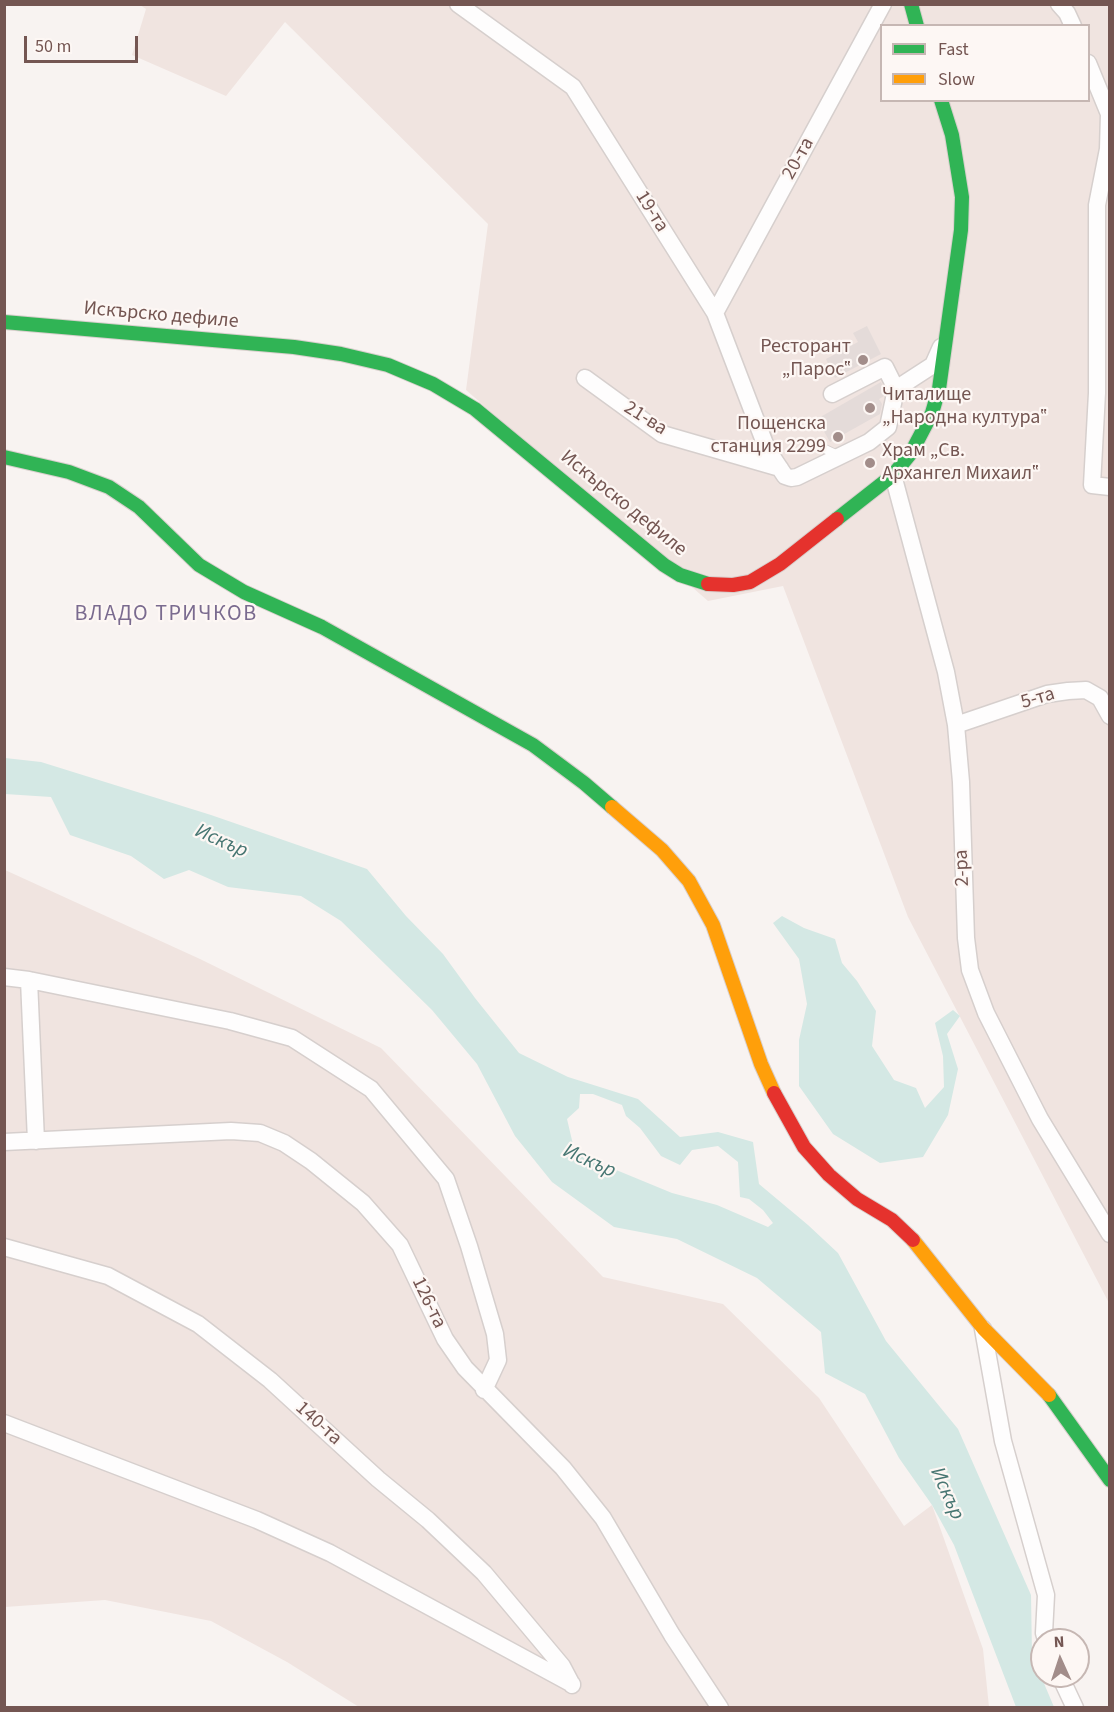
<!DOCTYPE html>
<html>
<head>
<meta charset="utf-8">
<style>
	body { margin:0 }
	#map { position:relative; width:1114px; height:1712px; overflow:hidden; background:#f8f3f1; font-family:"Source Sans 3",sans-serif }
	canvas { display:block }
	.frame { position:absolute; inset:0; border:6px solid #745652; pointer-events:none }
	.legend { position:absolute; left:880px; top:24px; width:210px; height:78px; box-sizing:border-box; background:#fdf7f4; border:2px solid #c6b7b3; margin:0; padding:8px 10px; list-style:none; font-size:18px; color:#745652 }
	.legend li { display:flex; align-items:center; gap:12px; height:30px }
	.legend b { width:30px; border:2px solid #c6b7b3 }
	.north { position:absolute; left:1030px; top:1628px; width:60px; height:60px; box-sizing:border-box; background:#fdf7f4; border:2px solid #c6b7b3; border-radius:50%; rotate:357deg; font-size:16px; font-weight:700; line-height:24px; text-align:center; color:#745652 }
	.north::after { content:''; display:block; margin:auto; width:21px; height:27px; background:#a28d8a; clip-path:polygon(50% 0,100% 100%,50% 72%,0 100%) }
	.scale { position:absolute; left:24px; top:36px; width:114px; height:27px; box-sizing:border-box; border:3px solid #745652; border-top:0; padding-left:8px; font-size:18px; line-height:21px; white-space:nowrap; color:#745652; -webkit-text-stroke:4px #fdf7f4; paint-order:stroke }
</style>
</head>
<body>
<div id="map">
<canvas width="1114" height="1712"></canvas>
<div class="frame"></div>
<ul class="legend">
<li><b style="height:8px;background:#30b455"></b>Fast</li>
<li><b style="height:8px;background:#ff9f0a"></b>Slow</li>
</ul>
<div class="north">N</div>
<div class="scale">50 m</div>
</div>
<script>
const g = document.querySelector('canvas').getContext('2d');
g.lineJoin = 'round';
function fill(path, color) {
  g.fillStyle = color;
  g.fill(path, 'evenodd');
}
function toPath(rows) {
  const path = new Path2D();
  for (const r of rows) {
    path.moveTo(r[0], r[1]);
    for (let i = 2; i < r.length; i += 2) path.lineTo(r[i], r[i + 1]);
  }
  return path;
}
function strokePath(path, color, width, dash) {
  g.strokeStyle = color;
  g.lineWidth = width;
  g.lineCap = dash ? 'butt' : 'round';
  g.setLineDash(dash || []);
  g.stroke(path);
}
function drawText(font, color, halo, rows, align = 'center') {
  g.font = font + ' "Source Sans 3",sans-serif';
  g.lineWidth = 4.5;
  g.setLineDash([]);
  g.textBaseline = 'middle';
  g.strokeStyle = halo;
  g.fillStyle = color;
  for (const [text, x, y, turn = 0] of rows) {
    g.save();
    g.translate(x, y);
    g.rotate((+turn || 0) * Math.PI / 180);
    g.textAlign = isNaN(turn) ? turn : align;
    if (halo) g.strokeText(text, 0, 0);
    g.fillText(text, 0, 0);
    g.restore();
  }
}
const residential = toPath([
	[140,5,1109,5,1109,1303,908,917,783,586,708,601,466,390,488,224,285,22,226,96,132,55,146,9],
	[882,26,1088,26,1088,100,882,100],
	[5,870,200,959,381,1048,603,1277,723,1304,819,1398,904,1526,932,1505,983,1649,989,1707,359,1707,287,1662,211,1621,105,1600,5,1607]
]);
const water = toPath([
	[5,758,41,762,211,815,367,869,406,916,443,954,475,998,519,1053,568,1077,638,1099,680,1137,718,1132,753,1142,759,1184,808,1225,838,1253,886,1341,958,1429,1031,1595,1032,1655,1054,1707,1016,1707,954,1545,932,1505,899,1458,865,1394,825,1373,821,1332,757,1278,677,1239,614,1227,552,1182,515,1136,477,1064,432,1010,341,921,301,896,228,887,189,870,164,879,131,856,70,835,51,797,5,794],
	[580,1094,593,1094,622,1105,626,1116,640,1128,661,1156,680,1165,692,1150,718,1146,738,1162,740,1197,749,1199,763,1210,773,1223,768,1227,717,1205,672,1193,575,1153,567,1119,579,1108],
	[782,916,804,928,835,939,842,963,857,981,876,1011,872,1046,894,1080,916,1088,925,1108,944,1087,943,1056,935,1023,953,1010,960,1016,947,1034,958,1069,948,1115,923,1157,880,1163,833,1134,799,1086,799,1040,807,1004,799,959,773,923]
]);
const building = toPath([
	[867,326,881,354,835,378,826,359,858,342,853,333],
	[881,382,885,390,884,396,879,399,882,404,880,414,830,442,817,419]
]);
const lane = toPath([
	[814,444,840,456]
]);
const street = toPath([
	[458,4,573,87,715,313,767,449,785,476,791,478,797,477,869,442,888,427,896,389,933,365,941,347],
	[1059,4,1067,13,1073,26],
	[1088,63,1109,114,1108,149,1097,205,1097,393,1092,485,1110,487],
	[715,313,883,4],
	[585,378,662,434,780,468],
	[832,394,885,367,896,389],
	[893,475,946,672,956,725,961,782,966,938,970,970,986,1013,1040,1119,1110,1234],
	[956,725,1047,694,1068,691,1086,690,1100,698,1110,716],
	[4,977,29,980,230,1021,292,1038,371,1089,446,1179,469,1246,495,1334,498,1360,484,1390],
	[29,980,36,1141],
	[4,1142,231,1131,260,1133,284,1143,311,1161,363,1203,400,1245,445,1339,465,1368,563,1468,603,1518,672,1635,720,1708],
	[4,1247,108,1276,198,1324,270,1380,378,1479,428,1520,484,1573,562,1666,572,1685],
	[983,1329,1003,1441,1046,1595,1044,1633,1046,1640],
	[4,1423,257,1520,330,1553,572,1684],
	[1060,1676,1075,1708]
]);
const fast = toPath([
	[911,4,917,26],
	[4,322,294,347,341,354,388,365,433,384,475,409,664,565,680,575,708,584],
	[4,457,69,472,109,487,139,507,199,565,244,592,322,627,533,745,584,783,612,807],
	[837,519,893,475,911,453,932,413,939,389,961,230,962,197,952,135,941,100],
	[1049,1395,1110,1480]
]);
const slow = toPath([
	[612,807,662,850,689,881,713,925,761,1064,774,1093],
	[913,1240,983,1328,1049,1395]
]);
const jam = toPath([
	[708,584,733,585,750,582,780,564,837,519],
	[774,1093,804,1147,829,1175,857,1199,892,1220,913,1240]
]);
const markers = [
	[863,360,6,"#a28d8a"],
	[870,408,6,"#a28d8a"],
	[838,437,6,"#a28d8a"],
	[870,463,6,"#a28d8a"]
];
const streetNames = [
	["20-та",799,159,-61],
	["19-та",651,212,58],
	["Искърско дефиле",161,316,5],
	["21-ва",645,419,32],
	["Искърско дефиле",623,504,39],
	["5-та",1038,699,-16],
	["2-ра",963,868,-92],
	["126-та",428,1303,64],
	["140-та",318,1424,42]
];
const poiNames = [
	["Ресторант",851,348],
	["„Парос‟",851,371],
	["Читалище",882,396,"left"],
	["„Народна култура‟",882,419,"left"],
	["Пощенска",826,425],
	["станция 2299",826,448],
	["Храм „Св.",882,452,"left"],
	["Архангел Михаил‟",882,475,"left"]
];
const waterNames = [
	["Искър",221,842,24],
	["Искър",589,1162,24],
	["Искър",946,1494,66]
];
const quarterNames = [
	["ВЛАДО ТРИЧКОВ",166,615]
];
fill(residential, '#f0e4e0');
fill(water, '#d4e8e4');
fill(building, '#e4dbd9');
strokePath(lane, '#d6cfcd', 10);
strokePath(street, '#d6cfcd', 19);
strokePath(fast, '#d8cfcc', 16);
strokePath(slow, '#d8cfcc', 16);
strokePath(jam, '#d8cfcc', 16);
strokePath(lane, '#fefdfd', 8);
strokePath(street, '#fefdfd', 16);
strokePath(fast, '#30b455', 14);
strokePath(slow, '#ff9f0a', 14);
strokePath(jam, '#e5322d', 14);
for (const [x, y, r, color] of markers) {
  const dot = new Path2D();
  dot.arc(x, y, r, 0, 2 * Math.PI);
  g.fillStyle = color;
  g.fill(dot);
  strokePath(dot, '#fdf7f4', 2);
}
drawText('20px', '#745652', '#fdf7f4', streetNames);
drawText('20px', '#745652', '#fdf7f4', poiNames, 'right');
drawText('italic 21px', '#477672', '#fdf7f4', waterNames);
g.letterSpacing = '1.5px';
drawText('22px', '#7a6b8f', '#fdf7f4', quarterNames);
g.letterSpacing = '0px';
</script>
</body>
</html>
